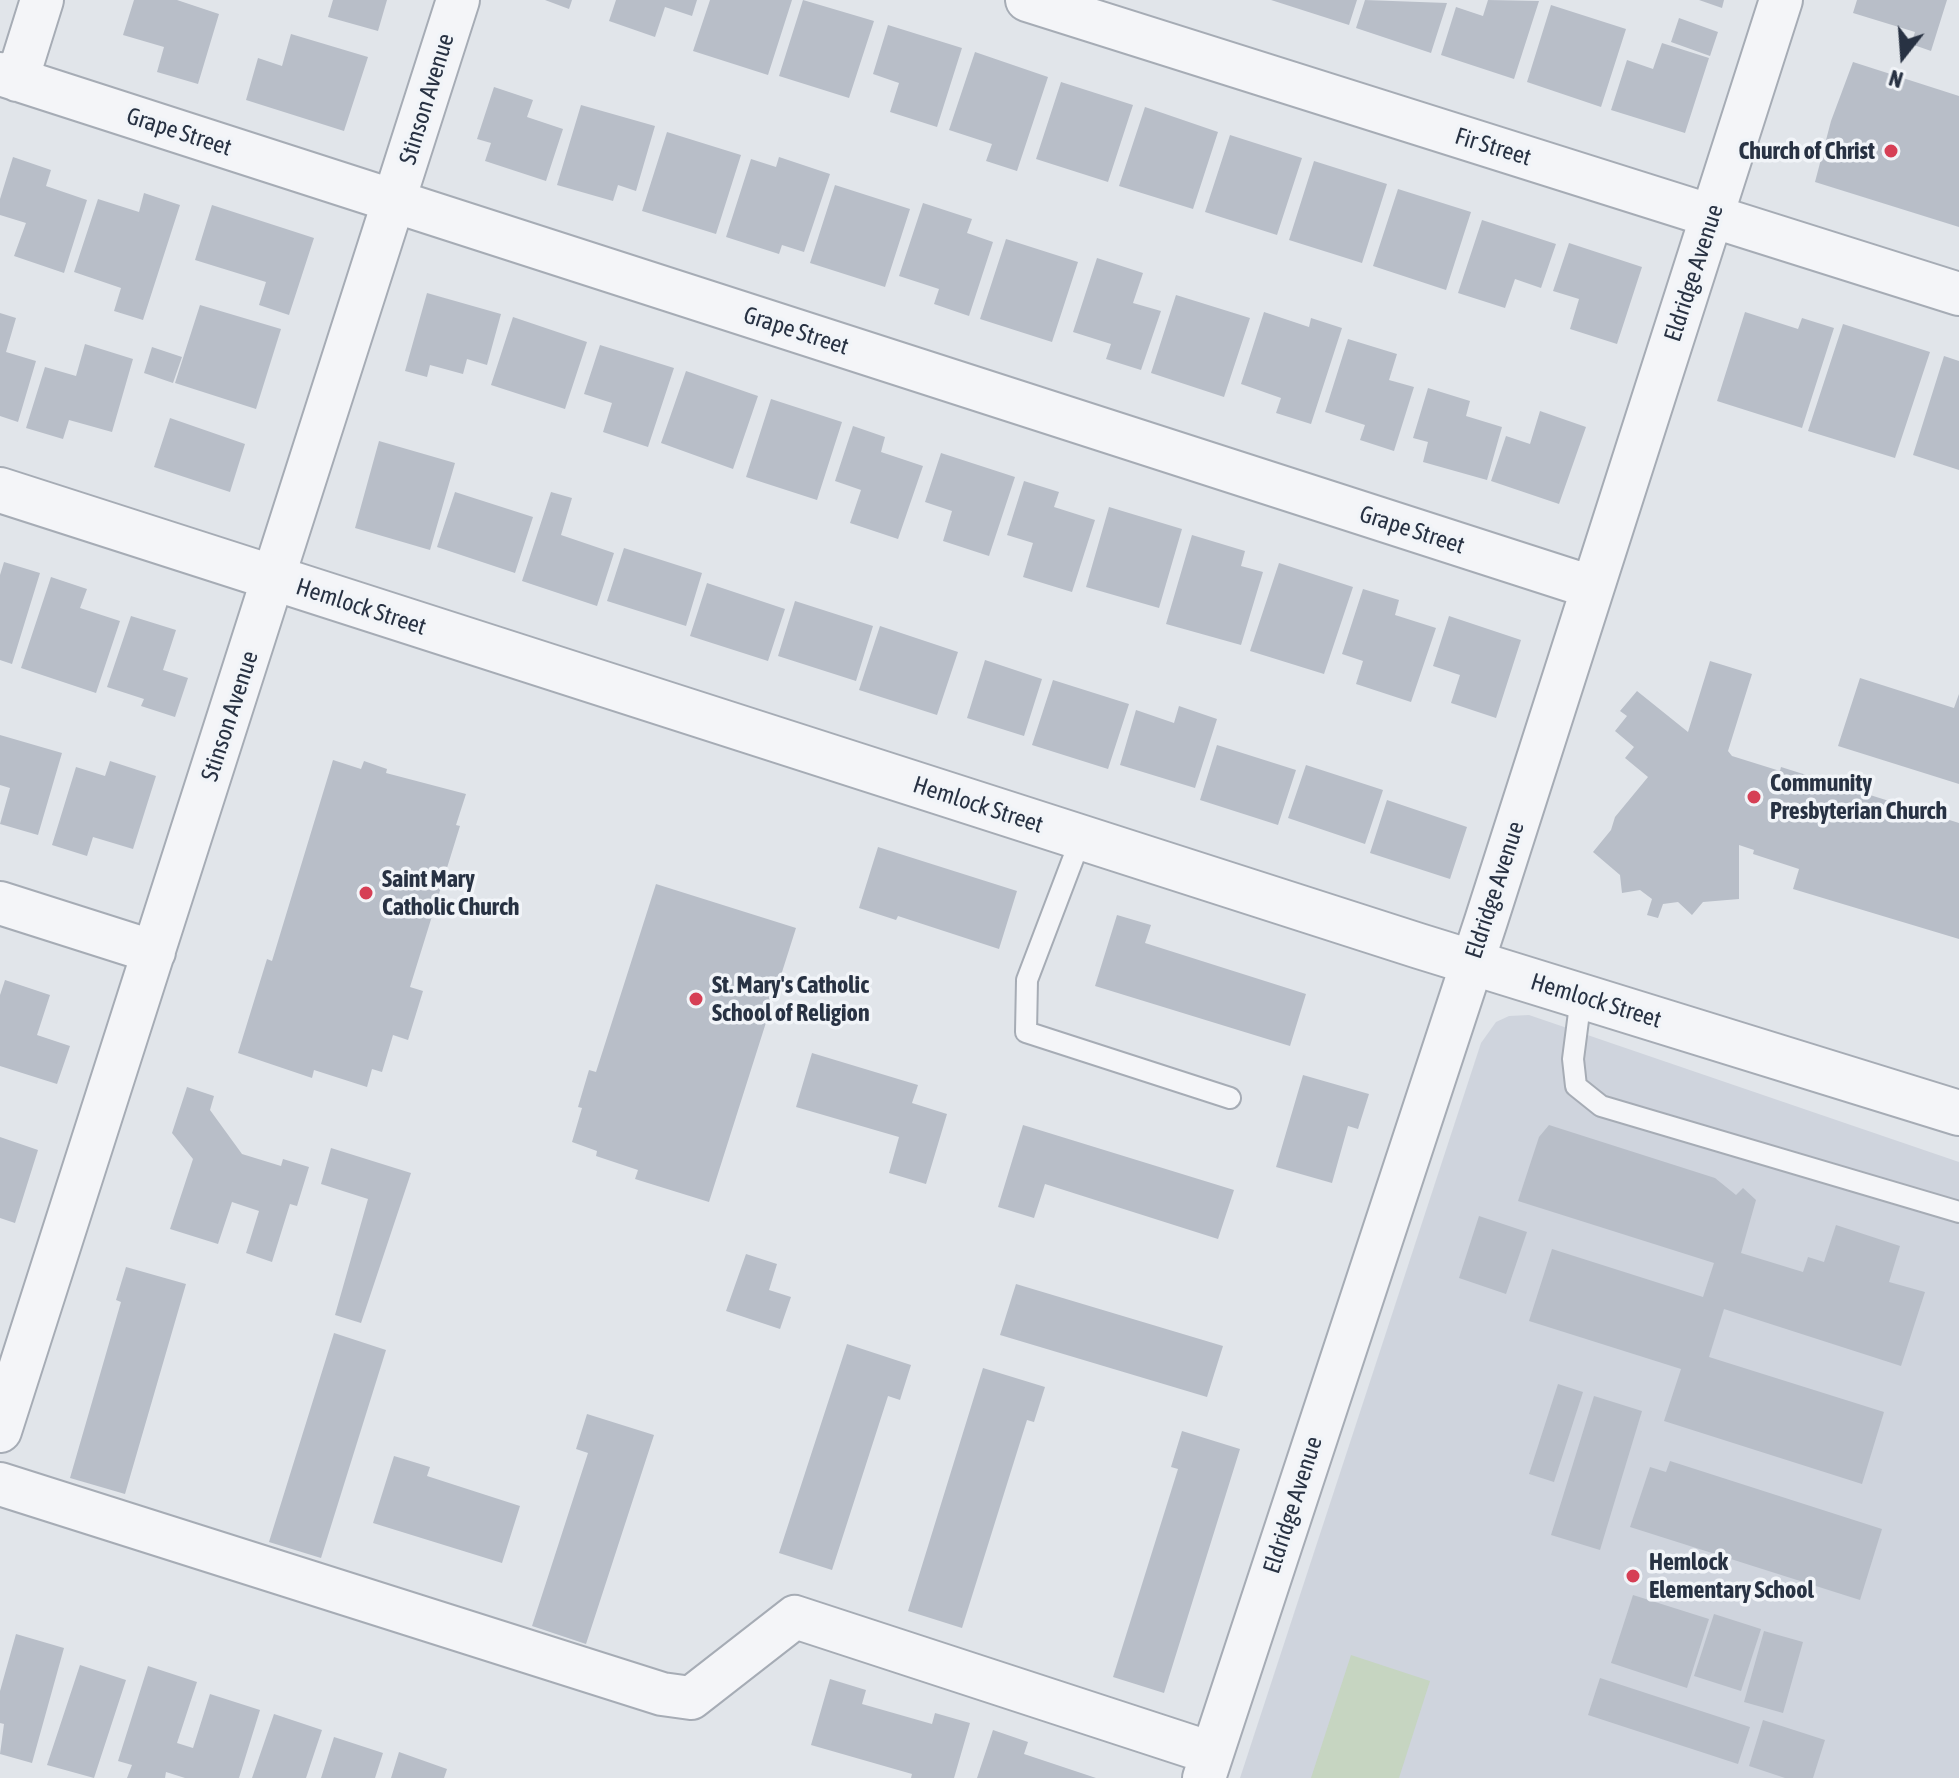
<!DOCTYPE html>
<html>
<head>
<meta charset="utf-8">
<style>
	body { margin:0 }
	#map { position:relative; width:1959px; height:1778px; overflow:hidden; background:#e1e5ea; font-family:"Asap Condensed",sans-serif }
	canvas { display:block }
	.north { position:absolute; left:1863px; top:16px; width:80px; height:80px; -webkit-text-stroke:6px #f1f4f8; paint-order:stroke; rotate:197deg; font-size:22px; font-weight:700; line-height:32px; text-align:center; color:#283243 }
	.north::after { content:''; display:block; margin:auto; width:28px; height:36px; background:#283243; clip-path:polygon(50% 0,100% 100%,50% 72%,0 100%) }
</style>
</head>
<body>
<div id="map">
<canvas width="1959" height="1778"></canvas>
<div class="north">N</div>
</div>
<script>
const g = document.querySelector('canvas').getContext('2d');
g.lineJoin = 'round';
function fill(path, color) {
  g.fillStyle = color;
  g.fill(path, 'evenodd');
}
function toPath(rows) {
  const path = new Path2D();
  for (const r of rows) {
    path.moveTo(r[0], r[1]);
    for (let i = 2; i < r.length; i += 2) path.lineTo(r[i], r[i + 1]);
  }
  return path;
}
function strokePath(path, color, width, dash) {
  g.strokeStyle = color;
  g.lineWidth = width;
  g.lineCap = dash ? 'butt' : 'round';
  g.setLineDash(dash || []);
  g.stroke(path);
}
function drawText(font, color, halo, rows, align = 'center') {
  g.font = font + ' "Asap Condensed",sans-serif';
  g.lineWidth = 7;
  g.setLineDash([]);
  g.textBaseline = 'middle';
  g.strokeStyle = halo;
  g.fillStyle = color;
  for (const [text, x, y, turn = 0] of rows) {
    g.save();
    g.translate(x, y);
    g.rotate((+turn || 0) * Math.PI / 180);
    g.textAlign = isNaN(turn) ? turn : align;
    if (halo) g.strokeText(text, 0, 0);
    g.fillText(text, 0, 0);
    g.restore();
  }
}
const built = toPath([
	[1529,1015,1959,1162,1959,1778,1240,1778,1481,1043,1496,1022,1509,1016]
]);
const green = toPath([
	[1351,1655,1430,1681,1399,1778,1311,1778]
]);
const building = toPath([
	[134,0,177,0,219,14,198,84,157,72,164,47,123,35],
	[333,0,387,0,378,31,328,17],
	[545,0,572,0,569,9],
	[616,0,697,0,692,16,665,7,655,37,609,21],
	[710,0,792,0,768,75,693,51],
	[803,0,874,21,849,98,779,76],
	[1271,0,1357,0,1349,25],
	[1365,0,1447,3,1431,53,1356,28],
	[1488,0,1539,1,1514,79,1441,55,1456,7,1483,16],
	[1699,0,1724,0,1722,8],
	[1857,0,1947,0,1931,51,1911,44,1915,32,1853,13],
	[1551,5,1626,29,1601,107,1527,82],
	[1679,18,1718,32,1710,56,1671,42],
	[888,25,962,48,937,127,890,112,899,83,873,74],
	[291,34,368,57,344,131,246,100,258,58,282,66],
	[1662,43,1709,58,1685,133,1611,110,1627,60,1653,69],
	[975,52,1048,77,1017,171,986,161,992,144,949,130],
	[1853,62,1959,96,1959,227,1815,182,1831,121],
	[1061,82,1133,105,1108,182,1036,159],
	[494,87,533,100,527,117,563,129,546,181,485,161,491,143,477,139],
	[581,105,655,126,636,191,618,185,613,201,557,185],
	[1145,107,1218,132,1193,209,1119,186],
	[667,132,741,155,716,234,642,211],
	[1230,135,1302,158,1277,235,1205,212],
	[13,157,51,170,46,186,87,200,64,273,14,256,26,223,0,215,0,199],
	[779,157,830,174,804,252,782,245,779,254,726,237,751,159,776,167],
	[1314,161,1387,184,1362,263,1289,240],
	[835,185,910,209,885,287,810,263],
	[1398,189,1471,212,1446,290,1373,266],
	[144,193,180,205,143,320,114,311,121,288,74,272,98,199,139,212],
	[923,203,972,219,967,233,993,242,969,316,934,304,939,289,899,276],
	[212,205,314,238,289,315,259,305,266,282,195,260],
	[1482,220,1556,244,1541,288,1515,279,1505,308,1458,293],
	[1006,239,1078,262,1052,342,980,319],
	[1569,243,1642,267,1617,344,1570,329,1579,299,1553,291],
	[1097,258,1143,273,1133,303,1161,311,1141,370,1106,359,1111,344,1073,332],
	[427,293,501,314,487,365,467,359,463,374,430,365,427,377,405,371],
	[1176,295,1250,318,1224,397,1151,373],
	[200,305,281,329,256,409,175,383],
	[1264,312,1309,327,1311,318,1342,328,1311,424,1276,413,1281,398,1241,384],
	[1745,312,1798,329,1802,318,1834,328,1802,428,1717,401],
	[0,313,16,318,6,352,36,361,18,422,0,416],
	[513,317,587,342,565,409,491,385],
	[1843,324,1930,352,1895,458,1808,431],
	[1348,339,1397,354,1389,380,1414,387,1394,451,1360,440,1365,425,1325,412],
	[85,344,133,359,112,432,69,420,63,439,26,428,45,367,76,376],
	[600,345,674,368,648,447,603,432,612,403,584,394],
	[152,347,182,357,173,383,144,373],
	[1944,356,1959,361,1959,470,1913,455],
	[686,371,758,396,733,469,661,443],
	[1428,388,1470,401,1466,416,1502,427,1487,480,1423,462,1428,442,1413,438],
	[771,399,842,422,817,500,746,477],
	[1540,411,1586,427,1559,504,1491,481,1506,436,1530,444],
	[170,418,245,444,230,492,154,467],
	[853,426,885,437,881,452,923,466,898,539,850,523,861,490,835,481],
	[379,441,455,463,430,550,355,528],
	[941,453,1015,477,989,556,943,541,952,511,925,502],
	[1024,481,1059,492,1054,507,1095,520,1072,592,1023,577,1033,543,1007,535],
	[455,492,533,517,515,573,437,547],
	[551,492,572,498,561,535,614,553,597,606,522,581],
	[1109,507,1182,529,1159,608,1086,587],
	[1192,535,1245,551,1241,566,1263,572,1241,645,1166,624],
	[624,548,702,573,686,626,607,601],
	[4,562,40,573,12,664,0,660,0,575],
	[1279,563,1353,587,1324,674,1250,651],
	[51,577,87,589,80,608,120,621,96,693,21,668],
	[707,583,785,609,768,661,690,636],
	[1363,589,1399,600,1395,615,1436,628,1411,702,1356,684,1363,661,1342,654],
	[795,601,873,626,856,681,778,656],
	[131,616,176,630,163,670,188,678,175,717,141,706,144,699,107,687],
	[1449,616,1521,640,1496,718,1451,703,1460,675,1433,666],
	[880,626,958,652,937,715,859,690],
	[985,660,1042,679,1024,736,967,718],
	[1710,661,1752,674,1728,751,1732,756,1780,771,1781,767,1959,823,1959,939,1793,889,1799,869,1753,854,1754,850,1739,845,1739,899,1703,902,1692,915,1678,902,1663,904,1658,918,1647,915,1652,899,1640,890,1622,893,1620,875,1593,852,1611,830,1615,817,1648,777,1625,758,1634,747,1615,731,1627,716,1620,711,1637,691,1688,732],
	[1860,678,1954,708,1959,694,1959,784,1838,746],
	[1053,680,1129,704,1108,769,1032,745],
	[1179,706,1217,719,1195,788,1120,765,1136,710,1174,723],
	[0,735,62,753,38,835,0,824,10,788,0,785],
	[1217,745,1296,770,1278,825,1200,800],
	[333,760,361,769,364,761,387,769,386,773,466,794,456,825,460,826,410,987,423,991,408,1040,393,1035,382,1072,372,1069,367,1087,314,1070,312,1078,238,1053,267,959,272,961],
	[110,761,156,776,133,849,93,837,87,856,52,845,76,767,105,776],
	[1306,765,1383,790,1365,844,1288,818],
	[1387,800,1467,827,1450,879,1370,853],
	[878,847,1017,891,999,949,898,916,896,920,859,908],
	[656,884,796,928,709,1202,635,1179,638,1170,596,1156,597,1151,572,1142,582,1108,578,1107,589,1070,596,1072],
	[1117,915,1151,925,1145,943,1306,994,1290,1046,1095,986],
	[5,980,50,995,37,1035,70,1046,57,1084,0,1066,0,995],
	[812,1053,918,1085,912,1103,947,1114,926,1184,889,1173,899,1137,796,1107],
	[1303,1075,1369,1094,1358,1129,1348,1126,1332,1183,1276,1167],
	[187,1087,214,1096,210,1110,242,1154,281,1166,283,1159,309,1167,297,1206,290,1204,272,1262,246,1253,259,1211,232,1202,218,1244,170,1229,193,1159,172,1133],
	[1023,1125,1234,1190,1218,1239,1045,1184,1034,1218,998,1207],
	[1549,1125,1715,1178,1736,1195,1743,1188,1756,1200,1741,1253,1803,1272,1808,1257,1824,1262,1836,1225,1900,1246,1889,1282,1925,1292,1901,1366,1724,1309,1709,1357,1884,1412,1862,1484,1664,1421,1681,1369,1529,1321,1552,1249,1703,1297,1714,1263,1518,1201,1539,1137],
	[0,1137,38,1150,15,1223,0,1218],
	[331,1148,411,1173,361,1323,335,1315,368,1199,321,1184],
	[1479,1216,1527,1232,1506,1294,1459,1278],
	[746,1254,777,1264,769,1290,791,1297,780,1329,726,1311],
	[126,1267,186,1284,125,1494,70,1478,121,1302,116,1300],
	[1016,1284,1223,1346,1207,1397,1000,1335],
	[334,1333,386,1350,321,1558,269,1542],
	[847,1344,911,1365,900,1400,888,1396,832,1570,779,1553],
	[983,1368,1045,1387,1034,1422,1027,1420,962,1628,908,1611],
	[1558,1384,1583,1392,1554,1482,1529,1474],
	[1594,1396,1642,1411,1600,1550,1551,1535],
	[587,1414,654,1435,586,1644,532,1626,588,1453,576,1449],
	[1182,1431,1240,1449,1164,1693,1113,1677,1178,1469,1171,1467],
	[394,1456,430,1467,427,1476,520,1506,502,1563,373,1523],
	[1670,1461,1882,1529,1860,1600,1630,1527,1650,1467,1666,1472],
	[1633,1595,1709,1619,1687,1688,1611,1663],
	[1714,1614,1761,1629,1741,1691,1694,1676],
	[1764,1631,1803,1642,1783,1713,1744,1702],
	[16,1634,64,1648,32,1763,0,1754,4,1724,0,1723,0,1691],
	[80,1665,126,1680,94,1778,47,1765],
	[148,1666,197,1682,177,1743,193,1748,210,1694,260,1710,239,1778,185,1778,166,1772,165,1778,127,1778,132,1765,118,1761],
	[1600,1678,1750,1727,1738,1764,1588,1715],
	[830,1679,866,1690,862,1704,932,1724,935,1713,970,1723,954,1778,911,1778,912,1774,811,1745],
	[274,1714,322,1730,306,1778,252,1778],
	[1763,1720,1825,1740,1813,1778,1785,1778,1749,1766],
	[993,1730,1028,1742,1024,1754,1096,1778,977,1778],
	[334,1737,383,1753,375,1778,321,1778],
	[399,1752,447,1769,444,1778,391,1778]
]);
const service = toPath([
	[1081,838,1027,980,1026,1032,1230,1098],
	[1581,997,1573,1059,1576,1086,1601,1106,1959,1212]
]);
const minor = toPath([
	[1027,0,1959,294],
	[0,74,1591,587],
	[17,80,42,0],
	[0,903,154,952],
	[0,1431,458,0],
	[0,1484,662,1694,691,1698,795,1617,1211,1753],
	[1204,1778,1486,921,1781,0]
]);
const tertiary = toPath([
	[0,490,1419,946,1959,1113]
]);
const markers = [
	[1891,151,8,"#d63f55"],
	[1754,797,8,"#d63f55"],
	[366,893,8,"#d63f55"],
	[696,999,8,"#d63f55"],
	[1633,1576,8,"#d63f55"]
];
const streetNames = [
	["Stinson Avenue",427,99,-73],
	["Grape Street",179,132,18],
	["Fir Street",1493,147,17],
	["Eldridge Avenue",1694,273,-72],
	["Grape Street",796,331,18],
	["Grape Street",1412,530,18],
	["Hemlock Street",361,607,18],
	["Stinson Avenue",230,716,-72],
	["Hemlock Street",978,805,18],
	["Eldridge Avenue",1495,890,-72],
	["Hemlock Street",1596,1001,17],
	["Eldridge Avenue",1293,1505,-72]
];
const poiNames = [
	["Church of Christ",1875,151,"right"],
	["Community",1770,783],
	["Presbyterian Church",1770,811],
	["Saint Mary",382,879],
	["Catholic Church",382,907],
	["St. Mary's Catholic",712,985],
	["School of Religion",712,1013],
	["Hemlock",1649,1562],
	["Elementary School",1649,1590]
];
fill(built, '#cfd4dd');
fill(green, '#c6d5c1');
fill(building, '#b8bec8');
strokePath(service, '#a6acb5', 24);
strokePath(minor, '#a6acb5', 46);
strokePath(tertiary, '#a6acb5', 48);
strokePath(service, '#f4f5f8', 20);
strokePath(minor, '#f4f5f8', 42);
strokePath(tertiary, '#f4f5f8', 44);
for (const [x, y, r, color] of markers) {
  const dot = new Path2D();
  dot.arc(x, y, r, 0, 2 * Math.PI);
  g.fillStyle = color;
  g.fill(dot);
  strokePath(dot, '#f1f4f8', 3);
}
drawText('24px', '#283243', '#f1f4f8', streetNames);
drawText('bold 24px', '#283243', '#f1f4f8', poiNames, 'left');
</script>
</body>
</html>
